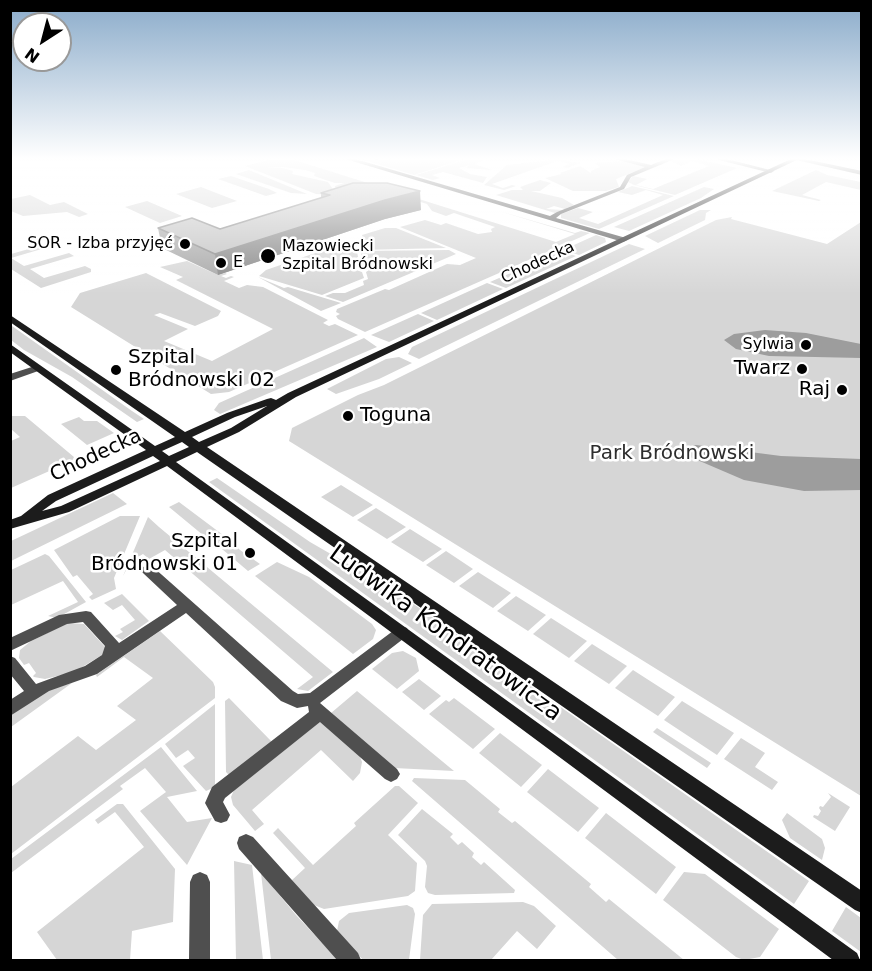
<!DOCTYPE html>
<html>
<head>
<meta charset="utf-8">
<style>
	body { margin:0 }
	#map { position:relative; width:872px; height:971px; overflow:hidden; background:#fff; font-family:"DejaVu Sans",sans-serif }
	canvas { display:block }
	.frame { position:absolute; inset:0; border:12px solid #000; pointer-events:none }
	.north { position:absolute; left:12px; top:12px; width:60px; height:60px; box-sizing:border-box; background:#fff; border:2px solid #999; border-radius:50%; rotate:216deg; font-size:16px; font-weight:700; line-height:24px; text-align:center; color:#000 }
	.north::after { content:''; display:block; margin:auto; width:21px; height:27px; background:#000; clip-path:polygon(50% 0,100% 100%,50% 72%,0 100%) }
</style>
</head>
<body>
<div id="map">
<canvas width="872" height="971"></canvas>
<div class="frame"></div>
<div class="north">N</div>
</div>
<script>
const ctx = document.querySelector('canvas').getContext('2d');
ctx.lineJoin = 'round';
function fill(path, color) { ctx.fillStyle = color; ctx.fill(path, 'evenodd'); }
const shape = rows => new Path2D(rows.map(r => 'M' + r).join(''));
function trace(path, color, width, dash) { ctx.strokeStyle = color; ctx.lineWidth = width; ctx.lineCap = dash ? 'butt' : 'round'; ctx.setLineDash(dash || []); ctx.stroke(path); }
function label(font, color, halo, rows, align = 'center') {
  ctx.font = font + ' "DejaVu Sans",sans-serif'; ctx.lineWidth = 5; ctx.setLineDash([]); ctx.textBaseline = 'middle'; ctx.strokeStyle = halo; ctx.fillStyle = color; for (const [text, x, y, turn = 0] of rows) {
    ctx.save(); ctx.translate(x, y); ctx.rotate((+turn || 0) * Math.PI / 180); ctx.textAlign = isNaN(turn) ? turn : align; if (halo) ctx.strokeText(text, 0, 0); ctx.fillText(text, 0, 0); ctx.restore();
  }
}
const green = shape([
	[275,158,288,158,556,242,575,234,499,211,575,233,581,231,590,233,365,332,338,319,336,316,340,314,336,312,337,309,385,289,389,290,447,264,460,265,476,258,400,227,425,220,441,225,446,223,478,234,492,232,491,229,495,227,454,213,446,216,432,211,427,204,414,200,337,193,335,186,344,183,335,183,314,176,315,173,305,170,284,167,268,168,283,168,293,171,292,174,328,182,337,195,316,194,245,166],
	[358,158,387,160,390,159,387,158,468,158,414,175],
	[471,158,492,158,474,164,492,170,466,168,470,165,459,168,470,174,487,177,483,183,443,172,432,175,440,178,433,180,416,175],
	[545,158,570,158,571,160,565,160,580,163,567,168,563,167,569,164,557,161,492,184,503,188,512,185,516,186,504,190,484,185,507,165,549,160],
	[678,158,693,158,737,168,675,195,634,185,628,182,633,176,647,179,636,185,653,189,709,166,692,161,681,166,671,161],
	[622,161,646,167,616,179,619,187,606,191,573,191,545,178,562,174,560,173,580,166,591,173,591,171,600,167,594,163],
	[249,170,307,194,291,193,236,174],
	[816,170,827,175,861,182,861,190,826,182,802,195,821,200,819,201,772,191],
	[231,176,269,189,277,193,266,196,218,179],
	[540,180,551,183,540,191,531,191,562,198,574,205,565,209,554,206,546,209,563,210,555,213,496,195,512,190,523,190,520,187],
	[632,186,674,196,599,229,561,218,561,214,578,208,593,212,579,218,598,224,663,195,646,190,632,195,618,192],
	[201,187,237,201,212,208,176,194],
	[704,187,714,189,701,198,629,231,614,227],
	[30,195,50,205,64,202,88,214,79,217,67,212,23,216,11,211,11,199],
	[147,201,182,216,160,223,125,207],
	[700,210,711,210,706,213,705,220,658,243,645,236],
	[732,217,731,219,827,244,861,222,861,796,289,441,292,428,358,395,384,385,716,220],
	[385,228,396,228,446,248,360,250,359,245,365,243,362,235],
	[596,235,605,238,606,242,579,255,563,250],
	[50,243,55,245,11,258,24,266,69,253,74,256,30,269,44,278,85,266,91,269,91,272,41,288,11,269,11,254],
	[629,244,645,249,419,359,408,354,412,347],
	[449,250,456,254,343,302,325,296,333,293,345,293,364,285,363,281,368,279,366,272,374,267,371,259,362,257,360,251],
	[321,251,357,251,358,257,351,261,353,269,362,272,364,278,322,295,259,276,266,270],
	[561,251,576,256,506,288,490,282],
	[187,261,218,275,225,273,227,274,221,276,226,278,231,276,234,277,224,281,239,288,247,285,263,287,328,320,323,323,329,326,335,324,358,335,229,392,211,394,71,307,80,293,146,273,221,311,218,316,195,326,160,313,154,315,188,329,164,341,212,361,273,329,176,280,183,277,160,267],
	[258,277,284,288,288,287,341,303,321,311],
	[487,283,503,289,437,320,421,313],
	[418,314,434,321,389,342,371,335],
	[12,326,132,411,144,419,137,422,72,377,24,350,11,340],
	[364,338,377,347,220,414,214,410,219,403],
	[399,357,412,363,379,379,336,394,327,389,386,359],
	[11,416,25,416,74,457,72,461,11,488,11,441,20,437,11,429],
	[79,417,84,421,97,421,114,433,87,445,61,424],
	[217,478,310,542,395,591,809,881,794,904,209,482],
	[341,485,373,505,353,517,321,497],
	[113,493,127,504,11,561,11,541],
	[179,502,227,538,215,545,169,507],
	[376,508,406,527,387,539,357,520],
	[120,516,140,516,114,578,116,589,92,600,89,597,93,594,77,575,73,577,54,550],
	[148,517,159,527,333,672,308,691,297,689,313,677,165,550,149,559,143,554,131,561,123,576],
	[410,529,442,549,423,562,391,542],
	[233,543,240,550,260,564,248,571,222,549],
	[446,551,473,569,454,583,426,565],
	[45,554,49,556,86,602,57,618,48,616,78,602,63,581,11,605,11,570],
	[277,562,309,577,372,624,376,630,373,639,353,654,255,576],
	[478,572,511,593,493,608,459,586],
	[122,594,149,621,122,640,115,636,123,632,120,629,135,620,122,605,113,610,104,603],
	[516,596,546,615,528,631,497,611],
	[551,618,587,641,569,658,533,634],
	[68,623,84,624,105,647,102,655,74,672,45,679,34,677,33,676,36,673,29,663,24,665,19,658,20,650,31,641],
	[160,631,213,682,215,687,215,698,11,854,11,787,78,736,96,750,136,720,117,706,153,678,124,657,97,677,96,675],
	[592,644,627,666,609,684,574,661],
	[403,651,416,658,419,671,397,689,372,669,392,653],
	[633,670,675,697,658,716,615,688],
	[419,679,441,696,424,710,402,692],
	[72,683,11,727,10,716,47,690],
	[357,691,454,771,394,768,331,713],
	[229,698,272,742,229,775,226,772,225,701],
	[454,698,495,729,473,749,429,714,446,700,449,702],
	[682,701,734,733,717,755,664,720],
	[215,704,215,787,206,791,183,766,195,758,188,750,176,758,165,744],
	[320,720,359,754,362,762,360,773,353,781,321,750,252,810,264,824,255,831,233,805,231,797,234,790],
	[657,728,711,763,707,768,653,732],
	[500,733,542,765,521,787,479,753],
	[741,738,765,753,755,767,778,782,772,790,724,759],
	[161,747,197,791,167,797,187,822,212,818,187,865,140,811,166,792,145,768,120,786,123,789,11,873,11,859],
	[548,769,599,808,578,832,527,792],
	[414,778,465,780,500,809,498,812,512,823,515,821,591,884,589,887,606,902,609,899,684,960,618,960,412,781],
	[395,786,399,786,418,803,388,835,417,863,415,891,408,896,324,909,314,905,291,881,305,868,273,833,278,828,313,865,356,826,354,823],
	[828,793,850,807,835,831,813,817,814,815,818,816,821,811,819,808,820,806,823,807,831,797],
	[117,804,123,804,175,869,173,922,132,931,130,960,57,960,37,932,144,847,115,812,98,824,95,820],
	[422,809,453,834,450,837,458,845,462,842,474,853,472,857,481,865,484,862,515,890,514,893,435,895,428,893,425,887,427,866,425,861,398,835],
	[606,813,676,867,656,894,585,838],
	[787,813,822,839,825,848,822,860,790,838,782,820],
	[234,861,252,865,263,960,236,960],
	[684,872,705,874,779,929,760,957,744,960,736,957,663,900],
	[261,873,296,915,338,960,271,960],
	[523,902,534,906,556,926,537,949,517,931,491,960,420,960,423,915,432,904],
	[407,905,413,908,415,914,409,960,363,960,337,931,339,921,349,913],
	[846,907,861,918,861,952,832,931]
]);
const water = shape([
	[765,330,806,333,861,344,861,358,769,356,736,349,724,340,734,334],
	[696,445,781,456,861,459,861,490,804,491,744,480,688,456,685,451,686,448]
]);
const street = shape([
	[342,158,352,158,550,216,557,212,620,187,627,175,645,167,610,158,621,158,651,165,668,158,677,158,631,177,624,189,561,214,556,218,626,238,627,240,623,242,342,158],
	[711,158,723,158,774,171,771,173,711,158],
	[800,158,862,171,862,175,792,159,800,158],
	[38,365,43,368,41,370,10,381,10,374,38,365],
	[148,565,153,567,293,691,298,694,310,693,397,628,402,626,407,628,409,632,407,636,320,703,397,769,400,774,397,779,391,782,385,779,320,722,225,798,223,802,230,815,227,821,221,823,215,821,205,803,212,787,309,712,308,706,297,708,281,701,186,613,97,674,49,691,10,716,10,700,24,691,10,674,10,656,15,658,36,684,85,666,102,655,105,646,83,622,67,624,10,651,10,638,59,615,86,611,91,612,119,643,177,605,143,573,141,570,143,567,148,565],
	[246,834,253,837,358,953,361,960,337,960,239,849,237,843,239,837,246,834],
	[200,872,207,875,210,882,210,960,189,960,190,882,193,875,200,872]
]);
const secondary = shape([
	[793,158,801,158,296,397,239,432,207,447,862,891,862,913,855,910,197,452,176,462,857,953,860,960,833,960,167,466,69,512,10,529,10,520,21,516,48,495,146,450,10,352,10,344,155,446,175,437,10,322,10,315,185,432,227,413,267,399,271,398,276,400,288,393,793,158],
	[267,406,231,428,199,442,192,437,235,417,267,406],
	[182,442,189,447,169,456,162,451,182,442],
	[153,456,160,461,61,506,42,511,56,501,153,456]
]);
const wall = shape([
	[321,193,421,210,385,219,218,275,162,248,158,228,220,229,321,198]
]);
const shadedWall = shape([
	[420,191,421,210,385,219,218,275,215,254,385,200]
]);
const building = shape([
	[353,183,387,183,420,191,385,200,215,254,158,228,192,218,220,229,330,195,321,193,353,183]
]);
const markers = [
	[185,244,6,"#000"],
	[268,256,8,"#000"],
	[221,263,6,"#000"],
	[806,345,6,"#000"],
	[802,369,6,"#000"],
	[116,370,6,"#000"],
	[842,390,6,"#000"],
	[348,416,6,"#000"],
	[250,553,6,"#000"]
];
const farPoinames = [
	["SOR - Izba przyjęć",173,244],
	["Mazowiecki",282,247,"left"],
	["Szpital Bródnowski",282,265,"left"],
	["E",233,263,"left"],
	["Sylwia",794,345]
];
const farStreetnames = [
	["Chodecka",538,263,-25]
];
const poiNames = [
	["Szpital",128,358,"left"],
	["Bródnowski 02",128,381,"left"],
	["Twarz",790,369],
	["Raj",830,390],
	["Toguna",360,416,"left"],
	["Szpital",238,542],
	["Bródnowski 01",238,565]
];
const parkNames = [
	["Park Bródnowski",672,454]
];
const streetNames = [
	["Chodecka",96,456,-25]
];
const nearStreetnames = [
	["Ludwika Kondratowicza",445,634,36]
];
fill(green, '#d6d6d6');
fill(water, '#9d9d9d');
fill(street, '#4f4f4f');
fill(secondary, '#1c1c1c');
fill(wall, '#a4a4a4');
fill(shadedWall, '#868686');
fill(building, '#bfbfbf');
trace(building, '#868686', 1.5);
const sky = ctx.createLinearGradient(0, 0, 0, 294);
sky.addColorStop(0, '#8aabca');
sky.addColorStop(0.54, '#fff');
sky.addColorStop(1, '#ffffff00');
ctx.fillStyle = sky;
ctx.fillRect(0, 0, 872, 294);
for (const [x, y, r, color] of markers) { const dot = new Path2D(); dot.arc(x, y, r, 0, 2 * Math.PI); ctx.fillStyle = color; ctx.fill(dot); trace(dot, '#fff', 2); }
label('16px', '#000', '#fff', farPoinames, 'right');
label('16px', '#000', '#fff', farStreetnames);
label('20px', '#000', '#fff', poiNames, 'right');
label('20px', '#2d2d2d', '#fff', parkNames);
label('20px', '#000', '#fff', streetNames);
label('24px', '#000', '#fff', nearStreetnames);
</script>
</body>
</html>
